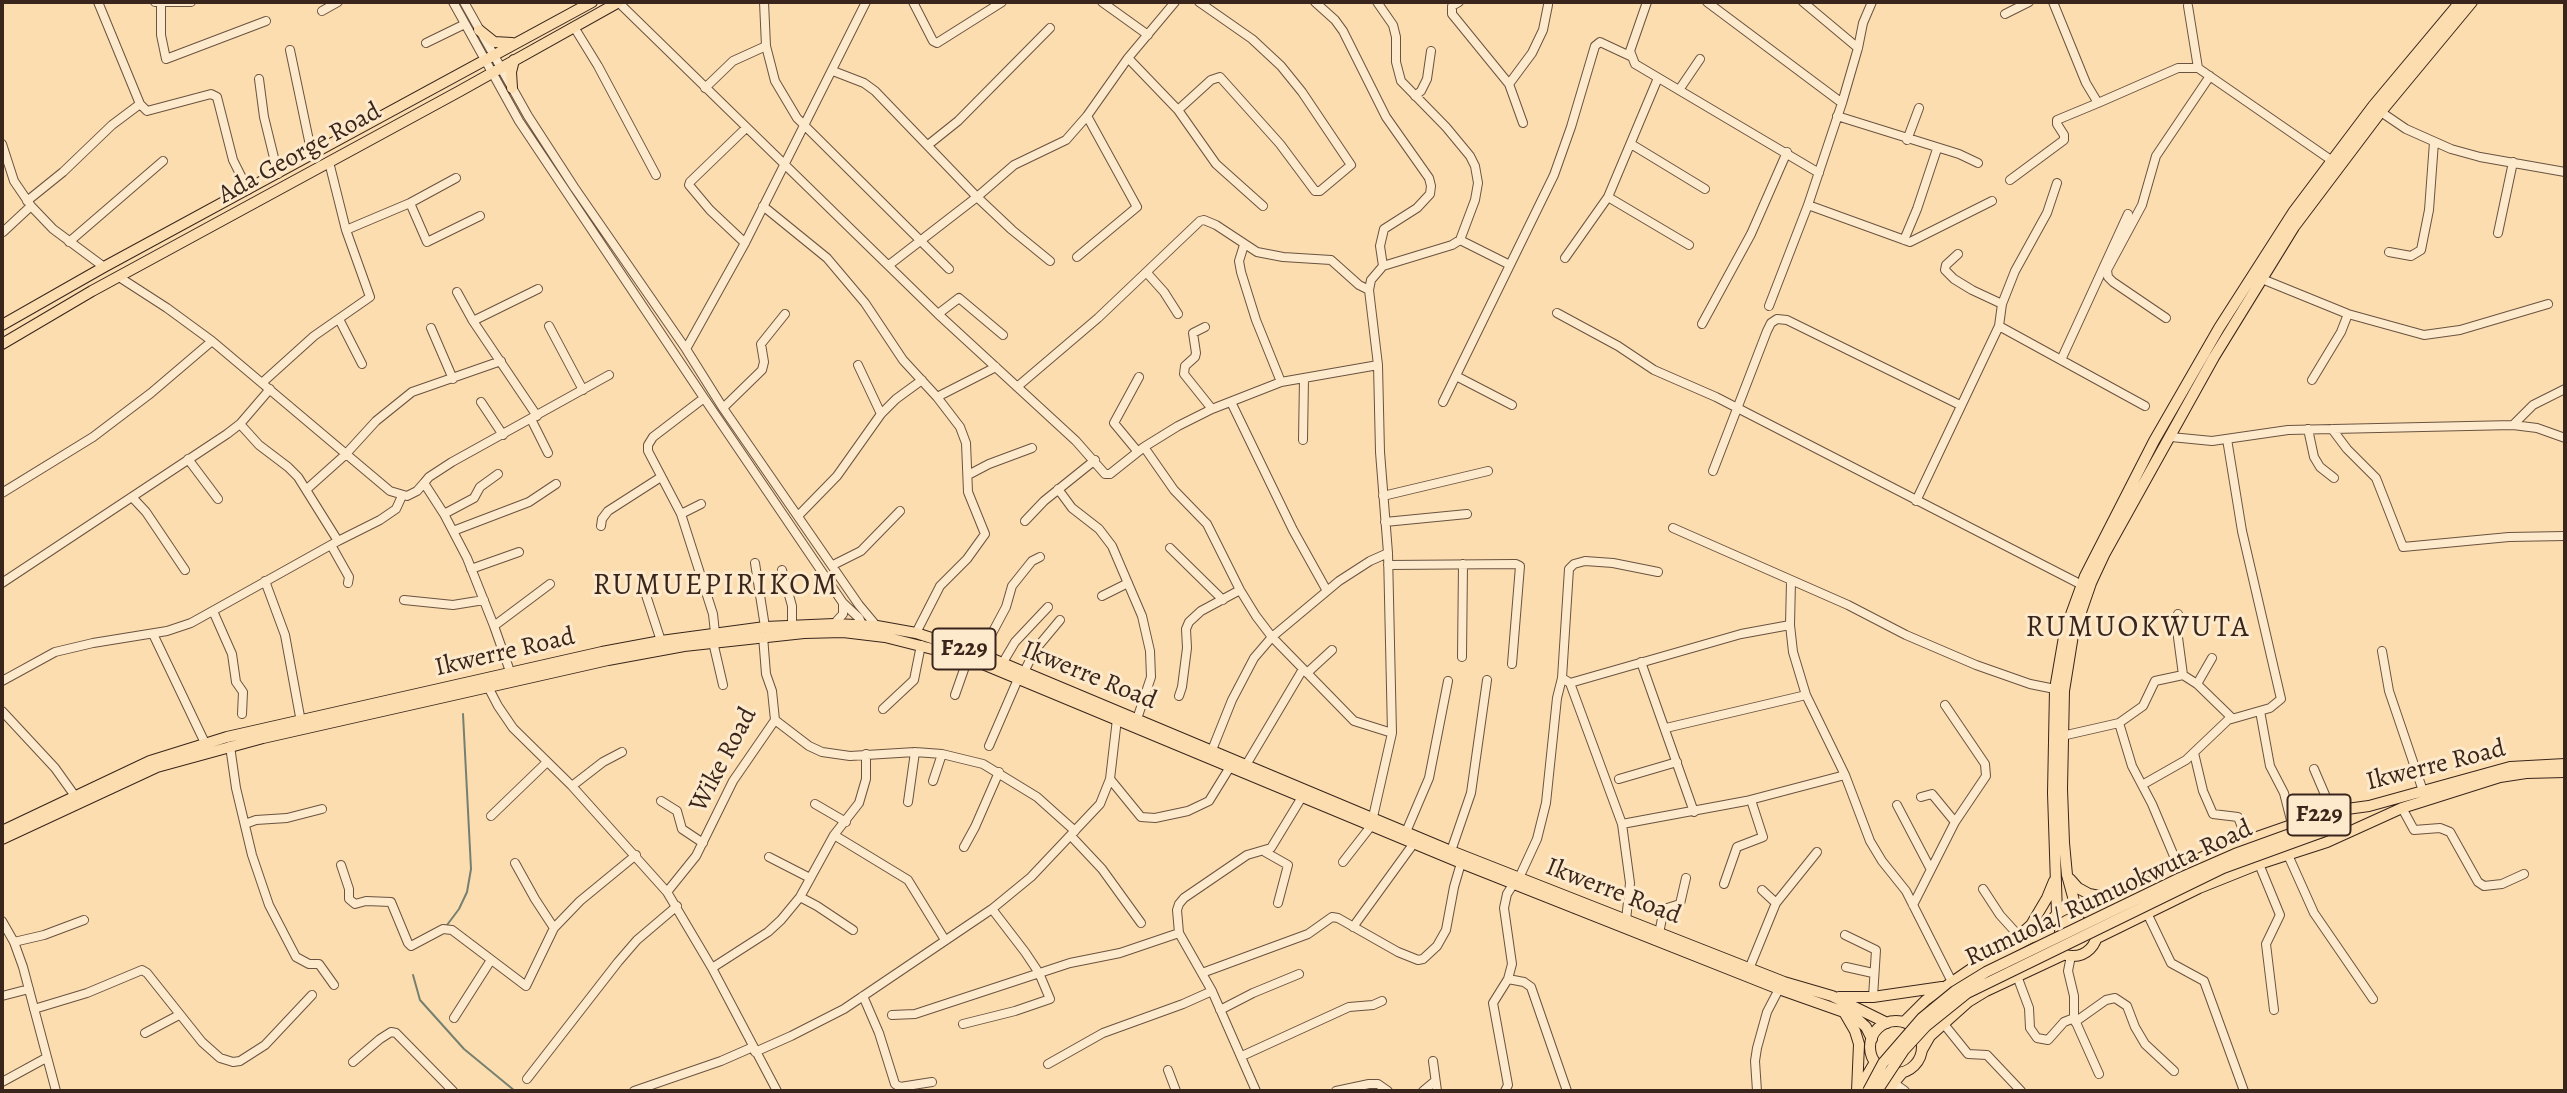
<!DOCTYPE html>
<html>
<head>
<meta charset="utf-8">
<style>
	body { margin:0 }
	#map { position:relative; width:2567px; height:1093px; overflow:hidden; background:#fcddaf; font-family:Alegreya,serif }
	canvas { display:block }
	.frame { position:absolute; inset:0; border:4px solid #39251b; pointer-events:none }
</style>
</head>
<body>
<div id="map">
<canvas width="2567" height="1093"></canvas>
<div class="frame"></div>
</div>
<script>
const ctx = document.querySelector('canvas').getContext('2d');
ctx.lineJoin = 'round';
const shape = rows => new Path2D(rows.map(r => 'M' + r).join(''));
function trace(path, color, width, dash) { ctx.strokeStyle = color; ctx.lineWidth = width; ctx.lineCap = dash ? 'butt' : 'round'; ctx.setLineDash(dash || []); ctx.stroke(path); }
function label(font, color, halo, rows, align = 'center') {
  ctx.font = font + ' Alegreya,serif'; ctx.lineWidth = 6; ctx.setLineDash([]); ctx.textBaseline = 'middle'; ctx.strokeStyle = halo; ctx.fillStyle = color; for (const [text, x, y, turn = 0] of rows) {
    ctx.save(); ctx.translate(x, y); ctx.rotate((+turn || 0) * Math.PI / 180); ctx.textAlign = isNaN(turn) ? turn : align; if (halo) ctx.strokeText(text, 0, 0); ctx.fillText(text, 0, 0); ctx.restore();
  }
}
const stream = shape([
	[447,925,459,909,467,892,471,869,463,714],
	[413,975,420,1000,464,1049,515,1091]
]);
const minor = shape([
	[98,2,140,104,147,111,211,94,217,97,233,160,248,190],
	[155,2,191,2],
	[453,2,519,121,704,398,843,603,859,618,864,629],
	[464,2,528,116,574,187,686,349,723,408,859,605,879,629],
	[618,2,938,314,1076,441,1105,474,1110,474,1144,447,1178,426,1212,409,1281,382,1378,365],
	[764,2,766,46,775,81,797,118,949,269],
	[913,2,933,41,937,43,1002,2],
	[1102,2,1148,35],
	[1315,2,1335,20,1343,31,1386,117,1429,178,1431,186,1430,194,1417,208,1384,229,1380,246,1383,266],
	[1459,2,1452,6,1452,14,1509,84,1523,123],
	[1647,2,1630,51,1635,64,1819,173],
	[1707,2,1842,103],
	[1803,2,1858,48],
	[2053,2,2086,83,2098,103,2178,68,2198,68,2331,160],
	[161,3,161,35,166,59,266,21],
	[2188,6,2198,68],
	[322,11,338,2],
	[2005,14,2029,2],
	[574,27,598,66,656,175],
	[426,43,465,24],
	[290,50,312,155],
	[1128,58,1178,110,1216,164,1263,206],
	[833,71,864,83,875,91,977,197,1012,230,1050,261],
	[259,79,264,117,278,174],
	[1509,84,1532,53,1543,30,1548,5],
	[705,88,733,61,766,46],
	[1679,90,1700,59],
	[1415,96,1421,91,1427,79,1431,51],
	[1178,110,1211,80,1220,77,1280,144,1315,191,1320,191,1351,165,1302,92,1281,66,1252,39,1199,2],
	[2378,110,2406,129,2451,149,2480,157,2565,172],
	[1837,116,1959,154,1978,163],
	[1907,140,1919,108],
	[2,144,14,181,31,206,53,229,104,267],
	[1631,144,1705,189],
	[928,145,958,121,1050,28],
	[2010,180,2064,140,2064,135,2057,124,2057,120,2098,103],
	[1608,197,1689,245],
	[27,201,63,172,112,125,140,104],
	[410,203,427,242,480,216],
	[1808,205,1910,242,1992,201],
	[763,206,827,258,865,303,903,360,937,397,960,427,966,443,968,492,985,534,967,559,940,586,916,633],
	[346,230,410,203,456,178],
	[3,232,31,206],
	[2498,233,2513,162],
	[1460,240,1510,265],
	[1904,240,1917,209,1937,149],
	[69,242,163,161],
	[745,243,710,210,689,185,690,182,746,128],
	[1244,245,1239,261,1241,272,1256,320,1281,382],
	[2389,252,2411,256,2421,250,2429,210,2434,142],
	[1958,254,1946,265,1945,270,1954,279,1972,290,2002,304],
	[1077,257,1137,207,1087,116],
	[1565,258,1608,197,1658,78],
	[889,265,977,197,1014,165,1066,140,1087,116,1128,58,1175,2],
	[1147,273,1164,292,1178,314],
	[119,277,167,308,212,341,390,491,407,496,417,491,424,483,444,514,467,558,494,626,512,677],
	[2262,279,2348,314,2424,335,2460,330,2548,304],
	[457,292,473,321,537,416],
	[1769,306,1808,205,1842,103,1858,48,1863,23,1872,2],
	[1557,313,1618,346,1654,370,1716,397,2082,585],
	[938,314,959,298,1003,335],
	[2166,318,2113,282,2108,277,2107,270,2142,205,2156,156,2210,76],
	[339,319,362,364],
	[473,321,538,289],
	[1702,324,1751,234,1787,152],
	[549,326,583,390],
	[1999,326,2145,406],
	[1205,327,1193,333,1196,353,1195,357,1185,366,1184,374,1212,409],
	[431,328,453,379],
	[686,349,745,243,866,2],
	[2061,360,2128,214],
	[858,365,881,414],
	[1456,376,1512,405],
	[2312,380,2341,332,2348,314],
	[263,382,314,336,370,297,346,230,329,162],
	[1017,387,1098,318,1200,221,1204,220,1216,225,1257,252,1283,257,1331,260,1359,285,1369,290],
	[937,397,996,367],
	[704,398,653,437,648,445,648,451,681,514,713,614,715,633],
	[481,402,503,435],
	[1231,402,1293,530,1327,591],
	[1443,402,1554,175,1571,127,1595,46,1600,42,1630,56],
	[723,408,762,370,764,362,761,344,785,314],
	[531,419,548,453],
	[240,424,259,445,288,467,298,477,338,541],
	[2513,425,2533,405,2565,389],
	[2308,429,2314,457,2320,467,2334,478],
	[2332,429,2347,449,2376,478,2403,547,2509,537,2565,536],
	[2171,437,2212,441,2288,430,2513,425,2537,428,2565,438],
	[1303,440,1304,378],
	[1144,447,1174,490,1207,524,1240,590,1256,616,1272,637,1354,721,1392,733],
	[1138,452,1114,423,1139,377],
	[188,459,218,499],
	[1713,471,1767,331,1771,323,1777,319,1787,320,1960,405],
	[968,475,989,464,1032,448],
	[424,483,429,477,452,462,609,375],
	[307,489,345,455,376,421,412,392,501,361],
	[1058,489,1072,508,1099,529,1112,546,1142,616,1150,651,1151,677,1137,719],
	[2,493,93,437,151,393,212,341],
	[1383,496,1488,471],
	[132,497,146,512,185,570],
	[1916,501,1999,326,2002,304,2015,271,2047,213,2057,183],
	[444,514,474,498,480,487,498,474],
	[681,514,701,504],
	[798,516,837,476,881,414,896,399,922,380],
	[1025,521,1044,501,1095,460],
	[1385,522,1467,514],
	[601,526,602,519,608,511,661,477],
	[1673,528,1848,605,1906,635,1976,665,2030,684,2060,690],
	[453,531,529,502,556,484],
	[331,545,349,577,348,583],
	[1170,548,1223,600],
	[755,563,765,627],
	[833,565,861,551,900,511],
	[1388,565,1516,564,1520,566,1512,664],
	[471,569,519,552],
	[782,570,792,606,792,625],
	[265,581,285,635,301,722],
	[1791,581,1790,625,1793,652,1806,695,1845,775,1870,841,1882,861,1906,891,1952,982],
	[2,583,227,434,240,424,270,389],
	[645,592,661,641],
	[1102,596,1128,583],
	[404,600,453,605,484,600],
	[213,611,232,654,236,682,243,692,242,714],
	[2178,614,2177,630,2183,675],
	[834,624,843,614,843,603],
	[494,626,550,584],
	[153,634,205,743],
	[713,642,723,685],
	[2382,651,2389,691,2423,791],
	[981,654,1006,607,1012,586,1032,561,1040,557],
	[1462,657,1463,564],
	[1641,662,1694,812],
	[1002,664,1015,642,1048,607],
	[1024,672,1035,650,1060,620],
	[1307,673,1332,650],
	[1562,678,1570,683,1622,824,1630,883,1626,920],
	[2,681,55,652,93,643,167,631,191,623,338,541,380,520,396,509,402,496],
	[486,683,498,706,513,728,572,786,667,892,712,968,777,1091],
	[1570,683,1741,634,1790,625],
	[2197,684,2212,658],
	[955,695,968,658],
	[1179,696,1182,687,1187,648,1186,629,1189,622,1201,611,1240,590],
	[883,709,914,680,921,645],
	[2,711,55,768,75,796],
	[2260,711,2270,766,2284,793,2292,824],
	[775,720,809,746,822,752,850,756,915,752,942,754,983,764,1037,797,1075,831],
	[2119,723,2132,766,2152,804,2179,868],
	[1666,728,1806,695],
	[2062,736,2119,723,2143,706,2155,681,2183,675,2197,684,2232,718],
	[230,746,236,788,252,855,269,905,296,957,309,964,319,964,334,985],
	[989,746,1018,679],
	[1212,750,1232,700,1254,658,1272,637,1339,581,1370,561,1388,553],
	[2194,753,2203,791,2213,814,2238,817,2247,840],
	[1246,765,1303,669],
	[2314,769,2332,811],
	[1110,779,1141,817,1155,818,1188,811,1209,801,1230,767],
	[1619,779,1677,762],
	[933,781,942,754],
	[2142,785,2186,760,2228,720,2270,708,2281,699,2242,531,2227,439],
	[572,786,603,762,622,752],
	[1921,797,1932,794,1955,822],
	[661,801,677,811,682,829,703,843],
	[908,802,915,752],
	[815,804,846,822],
	[1897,805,1930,868],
	[2402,808,2414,830,2440,828,2450,832,2478,882,2484,886,2502,884,2524,874],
	[491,816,547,762],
	[1373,817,1392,733,1388,553,1380,452,1378,365,1369,290,1371,280,1383,266,1452,245,1460,240,1475,200,1478,183,1475,166,1470,156,1446,127,1401,81,1396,62,1396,37,1393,25,1377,2],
	[245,824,256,820,287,818,322,809],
	[1622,824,1746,801,1845,775],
	[1406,832,1429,778,1448,681],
	[834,835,908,880,945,940],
	[1071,836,1102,869,1141,923],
	[964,847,975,827,999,772],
	[1451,851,1471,793,1487,680],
	[1265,852,1288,865,1278,903],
	[2288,855,2314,913,2373,999],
	[769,857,810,878],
	[1343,862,1371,826],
	[515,863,535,899,554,928],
	[2259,864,2280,915,2266,944,2274,1010],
	[341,865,349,889,349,899,355,904,366,901,391,902,408,943,411,946,443,929,452,930,526,986,554,928,580,901,636,855],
	[1519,878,1537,839,1546,803,1557,698,1562,678,1569,569,1574,564,1585,561,1613,563,1658,572],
	[1724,884,1737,847,1763,837,1751,800],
	[1983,889,2000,915,2019,936],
	[1762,890,1776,903],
	[667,892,696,856,733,781,775,720,772,691,766,674,763,636],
	[800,897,817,906,853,930],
	[1913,905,1955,822,1986,776,1985,764,1945,705],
	[2147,913,2171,963,2204,981,2244,1091],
	[2,921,14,942,23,967,56,1091],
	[1353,927,1414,843],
	[1659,933,1664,909,1680,904,1686,878],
	[1845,935,1876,950,1873,997],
	[14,942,44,935,84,920],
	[2071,956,2068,971,2074,996,2074,1018,2099,1074],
	[1846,967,1873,973],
	[712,968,768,932,781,920,800,897,834,835,859,803,866,779,866,754],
	[1749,969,1776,903,1817,852],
	[1202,973,1308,934,1332,917,1338,918,1398,952,1418,960,1423,959,1437,946,1446,930,1454,887,1461,863],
	[2017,976,2029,1008,2030,1028,2037,1038,2048,1040,2064,1022,2074,1018],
	[1508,979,1524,982,1531,987,1567,1091],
	[2,996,29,989],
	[863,996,879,1033,895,1084,900,1087,932,1082],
	[34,1009,87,993,142,970,147,973,202,1042,220,1058,233,1062,240,1061,265,1045,312,995],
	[1220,1010,1253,993,1299,974],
	[892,1015,915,1014,1070,963,1120,953,1179,933],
	[454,1018,491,960],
	[2075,1022,2106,1000,2115,998,2127,1006,2135,1027,2145,1044,2174,1071],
	[1943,1023,1968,1054,1987,1055,2021,1091],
	[963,1024,1015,1011,1050,999,1039,973,1025,952,992,909],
	[145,1033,179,1015],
	[755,1052,791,1036,844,1009,992,909,1031,877,1100,804,1110,779,1117,719],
	[1242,1056,1349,1007,1373,1005,1382,1001],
	[1433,1061,1437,1091],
	[353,1062,380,1039,391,1032,396,1033,453,1091],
	[1048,1064,1103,1033,1183,1004,1212,991],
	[1168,1070,1176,1091],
	[527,1079,618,962,637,940,677,906],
	[2,1082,46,1058],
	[1894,1083,1905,1091],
	[634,1091,721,1061,753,1047],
	[1256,1091,1212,991,1179,933,1177,910,1179,904,1184,898,1247,855,1271,848,1302,797],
	[1336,1091,1369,1084,1378,1084,1388,1091],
	[1423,1091,1435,1081],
	[1505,1091,1508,1085,1493,1003,1508,979,1512,964,1504,908,1507,894,1514,883],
	[1757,1091,1755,1061,1757,1048,1767,1012,1779,989]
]);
const major = shape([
	[479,30,494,42,512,43],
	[512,88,511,72,514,60],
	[2,325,104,267,592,2],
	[2,344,92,291,458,92,619,2],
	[2,831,150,761,227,737,602,652,661,641,765,627,834,624,877,626,916,633,981,654,1451,851,1784,982,1832,996,1887,1023],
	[2,839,157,767,263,738,608,660,684,646,804,633,843,632,885,637,968,658,1461,863,1779,989,1844,1012,1855,1017,1866,1027,1872,1039],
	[2070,879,2078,888,2089,894,2104,897,2115,897],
	'2049 932a24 24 0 1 1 48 0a24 24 0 1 1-48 0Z',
	[2076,908,2067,875,2064,843,2062,789,2064,691,2073,635,2091,583,2105,553,2214,357,2294,227,2380,113,2472,2],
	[2087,913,2211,853,2332,811,2369,806,2510,767,2565,764],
	[2057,914,2053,793,2055,689,2065,631,2085,576,2154,441,2219,328,2294,211,2373,106,2460,2],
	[2097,938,2199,888,2259,864,2327,842,2402,808,2500,777,2526,773,2565,772],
	[2009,945,2031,925,2047,898,2054,881],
	[1839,997,1873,997,1942,987],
	[1844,1012,1855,1031,1859,1044,1857,1091],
	'1870 1047a26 26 0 1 1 52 0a26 26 0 1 1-52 0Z',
	[1904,1022,1926,1000,1971,969,2030,938,2049,932],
	[1922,1050,1930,1036,1968,1002,1986,991,2063,955],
	[1859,1089,1875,1062],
	[1887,1091,1903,1072]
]);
const majorBridge = shape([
	[1868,1091,1883,1063,1922,1018,1955,991,1986,972,2180,878,2235,854,2329,820],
	[1877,1091,1904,1050,1926,1026,1967,993,2223,868,2333,828]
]);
const shields = [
	[964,649,63],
	[2319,815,63]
];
const shieldNames = [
	["F229",964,649],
	["F229",2319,815]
];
const streetNames = [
	["Ada George Road",300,154,-29],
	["Ikwerre Road",505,653,-13],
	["Ikwerre Road",1089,676,22],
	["Wike Road",724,760,-62],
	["Ikwerre Road",2436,766,-14],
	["Ikwerre Road",1613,892,21],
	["Rumuola/ Rumuokwuta Road",2109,894,-25]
];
const quarterNames = [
	["RUMUEPIRIKOM",716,587],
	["RUMUOKWUTA",2138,629]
];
trace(stream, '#768071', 2);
trace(minor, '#6a5340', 10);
trace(major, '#39251b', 12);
trace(minor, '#fde9cb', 8);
trace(major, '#fcddaf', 10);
trace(majorBridge, '#39251b', 12, []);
trace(majorBridge, '#fcddaf', 10);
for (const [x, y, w] of shields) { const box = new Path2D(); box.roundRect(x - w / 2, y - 20.5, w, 41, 5); ctx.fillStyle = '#fde9cb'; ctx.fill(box); trace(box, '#39251b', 2); }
label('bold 24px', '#39251b', null, shieldNames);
label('26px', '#39251b', '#fde9cb', streetNames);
ctx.letterSpacing = '2px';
label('30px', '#39251b', '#fde9cb', quarterNames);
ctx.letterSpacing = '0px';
</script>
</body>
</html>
